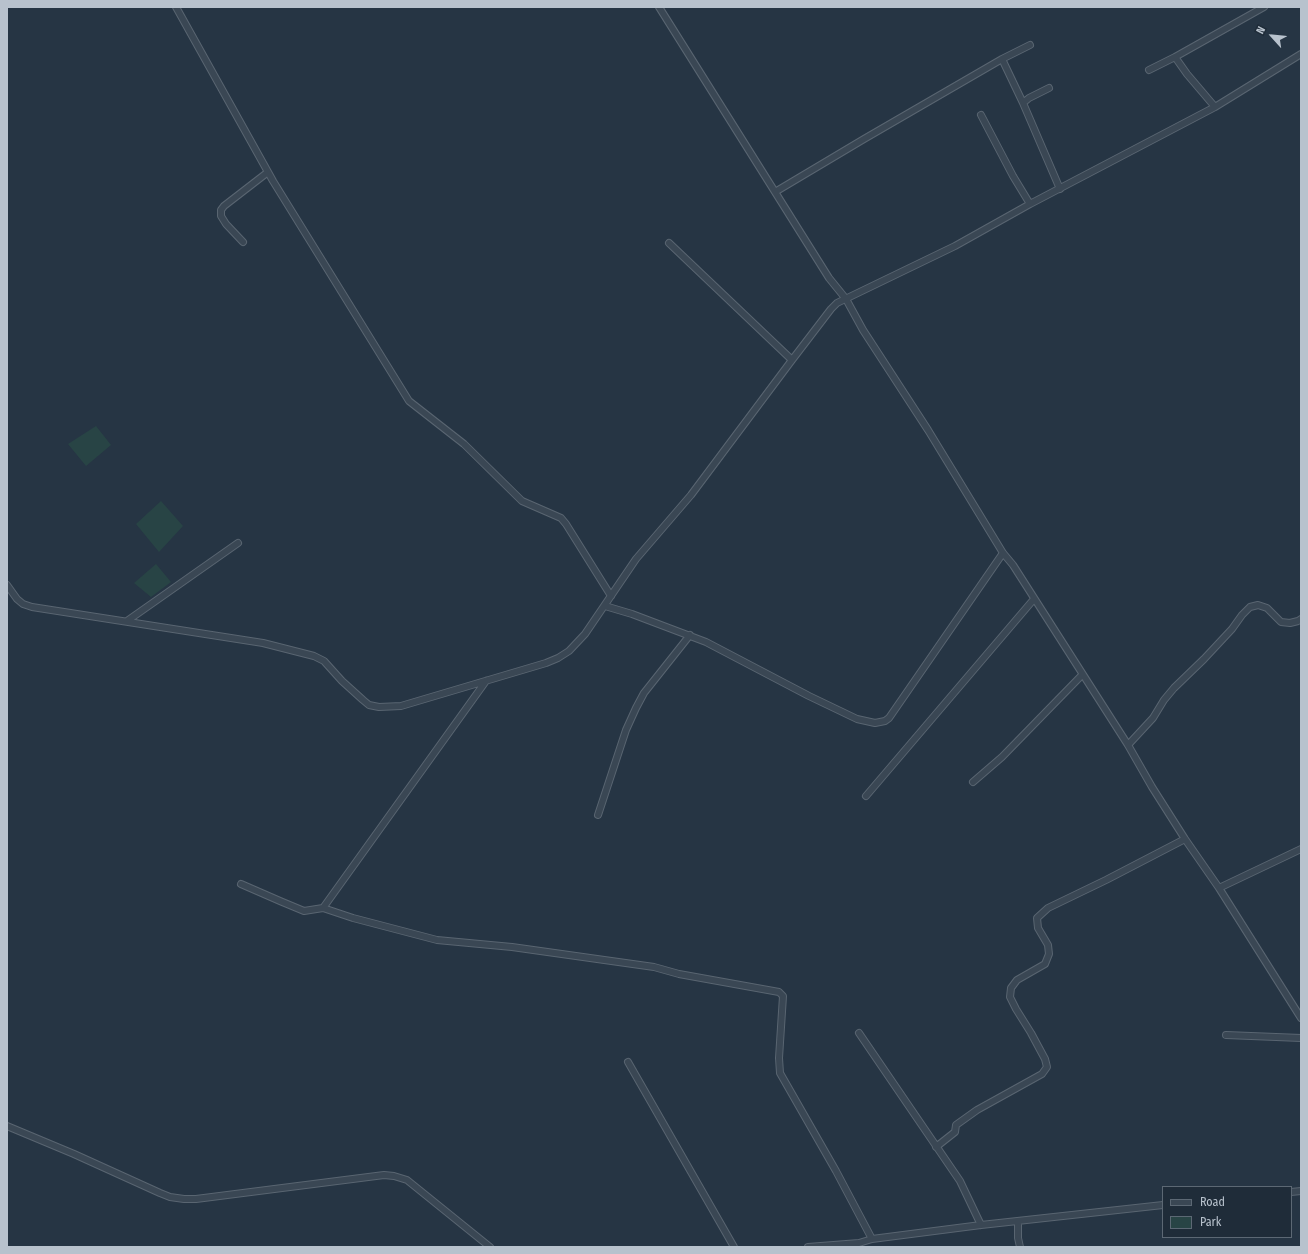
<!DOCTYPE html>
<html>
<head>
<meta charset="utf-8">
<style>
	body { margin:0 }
	#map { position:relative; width:1308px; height:1254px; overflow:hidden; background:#263544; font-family:"Fira Sans Condensed",sans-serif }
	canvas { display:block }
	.frame { position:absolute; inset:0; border:8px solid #b8c2cd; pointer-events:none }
	.legend { position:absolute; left:1162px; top:1186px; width:130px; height:52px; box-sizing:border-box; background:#1f2c39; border:1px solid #5c6874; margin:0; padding:5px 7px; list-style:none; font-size:12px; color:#b8c2cd }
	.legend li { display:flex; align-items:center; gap:8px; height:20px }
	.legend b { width:20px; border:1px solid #5c6874 }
	.north { position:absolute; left:1252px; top:16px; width:40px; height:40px; -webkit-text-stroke:3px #1f2c39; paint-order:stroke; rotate:297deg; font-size:11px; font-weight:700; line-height:16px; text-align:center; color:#b8c2cd }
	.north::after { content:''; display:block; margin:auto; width:14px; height:18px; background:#b8c2cd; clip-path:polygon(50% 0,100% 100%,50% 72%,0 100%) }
</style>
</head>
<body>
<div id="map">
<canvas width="1308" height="1254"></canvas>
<div class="frame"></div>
<ul class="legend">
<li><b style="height:5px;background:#3a4754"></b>Road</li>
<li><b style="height:11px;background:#284445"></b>Park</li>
</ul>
<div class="north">N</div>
</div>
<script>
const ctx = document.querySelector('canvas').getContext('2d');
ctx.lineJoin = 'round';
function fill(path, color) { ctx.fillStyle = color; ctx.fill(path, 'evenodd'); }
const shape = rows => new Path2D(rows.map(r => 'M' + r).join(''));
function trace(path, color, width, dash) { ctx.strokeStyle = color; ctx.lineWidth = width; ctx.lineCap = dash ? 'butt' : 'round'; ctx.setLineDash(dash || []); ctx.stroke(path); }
const green = shape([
	[96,426,111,445,86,466,68,444],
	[161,501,183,526,159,552,136,524],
	[156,564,171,582,151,597,134,583]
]);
const minor = shape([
	[176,7,273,181,409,401,464,444,522,501,561,518,566,524,611,596],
	[659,7,829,278,846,299,863,330,928,430,1003,553,1013,565,1128,745,1152,787,1185,839,1219,888,1301,1018],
	[1002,59,1023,103],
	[1149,70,1175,57],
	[1049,88,1029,98,1023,103,1060,189],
	[1215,107,1187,74,1175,57,1264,7],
	[981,115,1013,176,1030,204],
	[775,192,864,139,1002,59,1030,45],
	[243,242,226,224,221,216,221,210,224,206,268,172],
	[669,243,792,360],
	[7,585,17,599,23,604,32,607,263,643,314,656,324,661,342,681,363,700,369,705,379,707,401,706,546,663,558,658,569,651,585,634,636,559,691,495,792,360,831,309,837,303,955,246,1030,204,1215,107,1301,54],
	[605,606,632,614,706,642,809,696,857,719,875,723,885,721,889,718,1003,553],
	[127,621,238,543],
	[1128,745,1153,718,1164,700,1174,688,1204,659,1232,629,1242,615,1250,607,1258,605,1267,608,1281,622,1290,623,1298,621,1301,619],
	[973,782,1002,757,1082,675],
	[866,796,1034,599],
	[598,815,626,730,636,708,644,693,690,635],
	[241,884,280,901,304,911,323,908,353,918,437,940,512,947,654,967,679,974,779,992,783,996,779,1058,780,1073,836,1171,872,1239],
	[1219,888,1301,849],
	[323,908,486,681],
	[859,1033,960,1181,981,1225],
	[1226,1035,1301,1038],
	[628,1062,734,1247],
	[7,1126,74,1154,160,1193,170,1197,184,1199,196,1199,384,1175,394,1176,407,1180,490,1247],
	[936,1147,955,1132,956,1125,977,1110,1042,1074,1047,1067,1045,1059,1031,1033,1016,1009,1010,997,1011,988,1017,980,1045,964,1049,954,1048,945,1038,928,1037,918,1048,908,1106,880,1185,839],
	[1291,1192,1301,1191],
	[1018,1221,1018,1238,1020,1247],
	[808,1247,859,1243,872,1239,981,1225,1163,1205]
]);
fill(green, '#284445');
trace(minor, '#596571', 8);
trace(minor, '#3a4754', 6);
</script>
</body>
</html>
